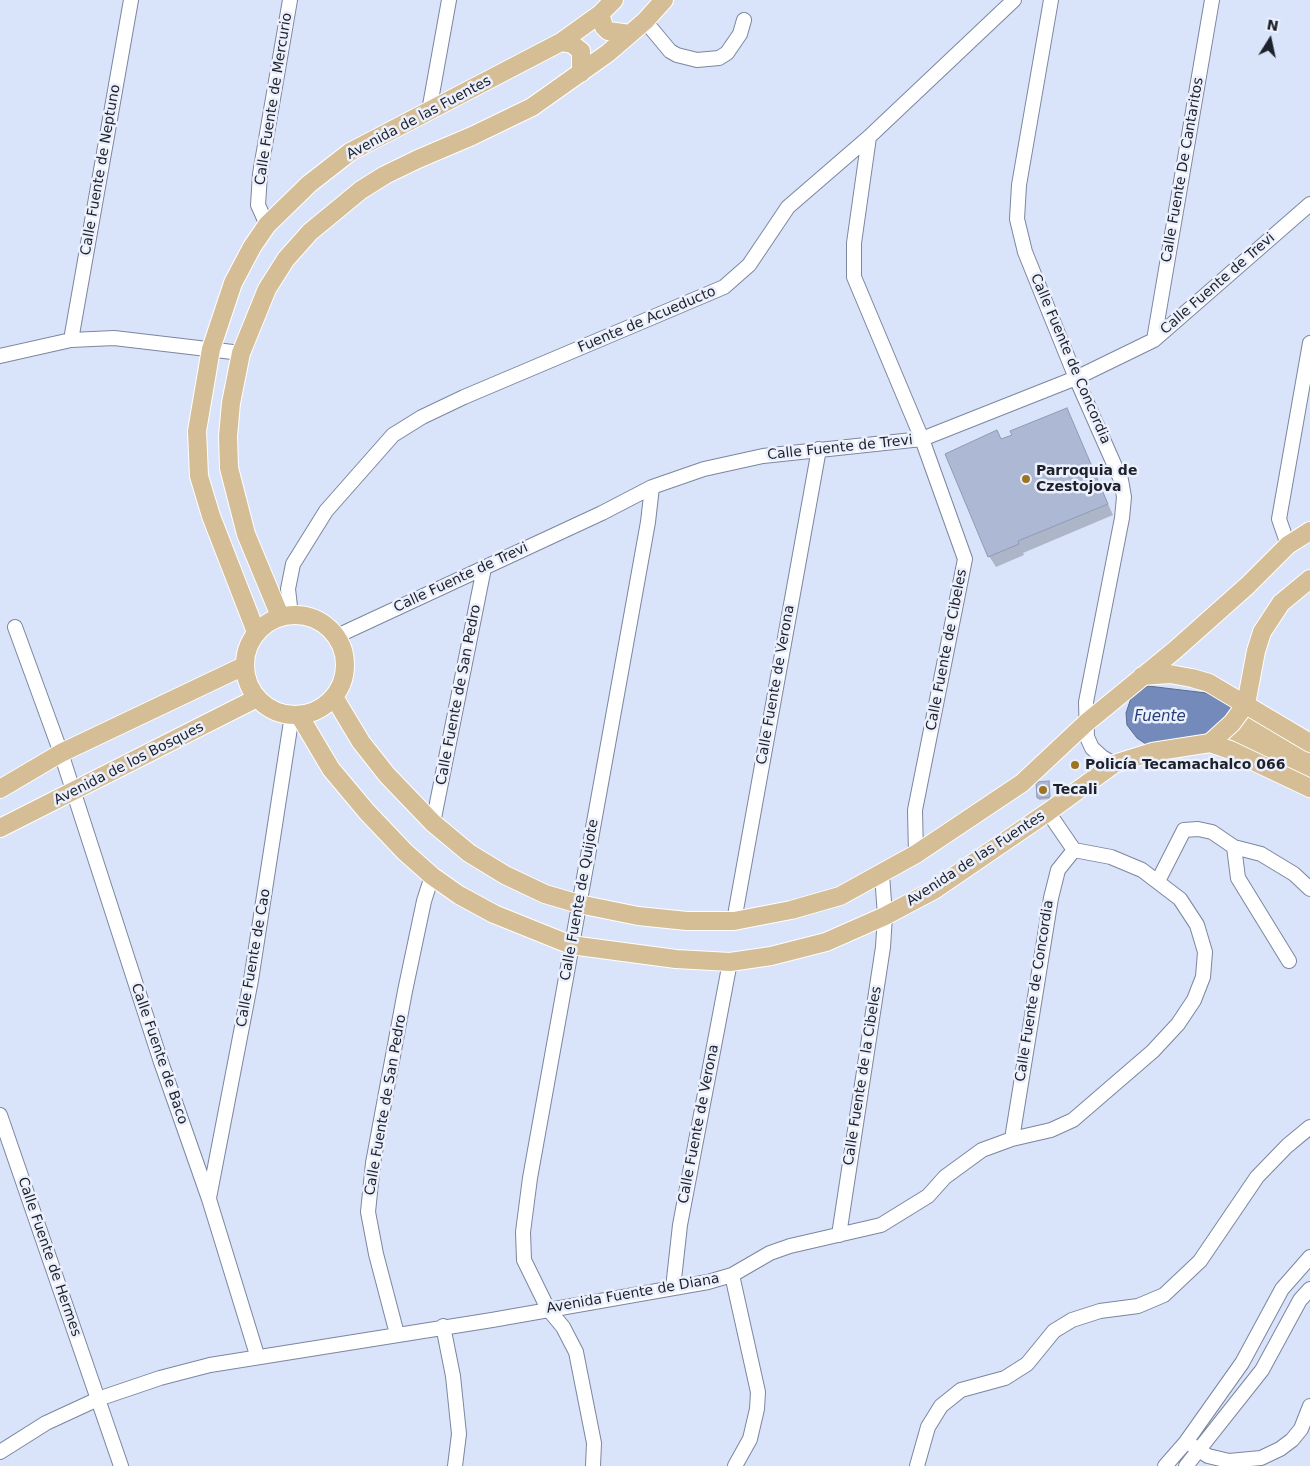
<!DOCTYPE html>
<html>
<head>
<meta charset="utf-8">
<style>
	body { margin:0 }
	#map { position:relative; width:1310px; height:1466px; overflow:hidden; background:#d9e3fa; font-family:"DejaVu Sans",sans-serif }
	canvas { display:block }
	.north { position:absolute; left:1245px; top:15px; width:50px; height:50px; -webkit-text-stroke:4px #ebf0fc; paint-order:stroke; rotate:10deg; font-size:14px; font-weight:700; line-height:20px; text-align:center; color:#1c212b }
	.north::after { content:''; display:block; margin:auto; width:18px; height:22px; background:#1c212b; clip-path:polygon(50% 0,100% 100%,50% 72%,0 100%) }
</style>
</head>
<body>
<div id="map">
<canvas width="1310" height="1466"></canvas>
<div class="north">N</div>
</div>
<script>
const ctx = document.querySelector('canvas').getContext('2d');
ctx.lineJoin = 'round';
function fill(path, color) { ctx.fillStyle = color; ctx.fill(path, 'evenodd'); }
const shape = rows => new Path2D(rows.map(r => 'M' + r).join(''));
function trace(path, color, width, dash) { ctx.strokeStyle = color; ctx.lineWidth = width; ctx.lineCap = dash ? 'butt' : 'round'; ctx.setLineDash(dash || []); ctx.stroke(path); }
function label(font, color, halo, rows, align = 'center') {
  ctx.font = font + ' "DejaVu Sans",sans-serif'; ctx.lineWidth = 5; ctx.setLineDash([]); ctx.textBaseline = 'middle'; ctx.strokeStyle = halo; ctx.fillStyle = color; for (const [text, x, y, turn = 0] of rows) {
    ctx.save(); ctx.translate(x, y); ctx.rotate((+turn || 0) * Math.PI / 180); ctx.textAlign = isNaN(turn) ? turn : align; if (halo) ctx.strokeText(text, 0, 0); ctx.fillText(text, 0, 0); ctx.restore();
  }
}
const green = shape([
	[1246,712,1310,747,1310,783,1213,745]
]);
const water = shape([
	[1148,686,1206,693,1241,710,1207,744,1149,746,1137,738,1127,725,1126,713,1132,695,1148,686]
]);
const shadow = shape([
	[1066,410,1113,515,1023,553,1024,555,996,567,989,556,1002,440],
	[1048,783,1050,799,1039,800,1038,798]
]);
const building = shape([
	[1067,408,1108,504,1018,541,1019,544,988,557,945,454,997,430,1001,439,1012,435,1010,431,1067,408],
	[1049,781,1050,797,1037,798,1036,782,1049,781]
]);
const minor = shape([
	[1051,0,1019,185,1017,219,1025,252,1076,378,1121,480,1124,497,1122,518,1086,702,1087,737,1092,748,1102,757,1114,764],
	[645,21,670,51,677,55,697,60,719,58,727,53,740,34,744,20],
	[429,111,449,0],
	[869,137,854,243,854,277,922,439,965,559,915,810,916,854],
	[267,225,258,205,260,174,290,0],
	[71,340,131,0],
	[1154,340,1212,0],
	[0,356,71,340,114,338,241,353],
	[1288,545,1279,519,1310,343],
	[291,615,288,589,293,564,326,511,393,435,422,417,464,397,724,287,749,265,788,207,869,137,1014,0],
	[15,627,61,753,161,1062,209,1199,257,1355],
	[337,636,602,513,652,487,704,469,763,456,922,439,1076,378,1154,340,1310,204],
	[433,823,484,568],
	[1234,847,1238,878,1289,961],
	[1158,881,1184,830,1198,829,1212,832,1234,847,1261,854,1294,874,1310,889],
	[734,921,819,449],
	[0,1115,121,1466],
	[1012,1139,1051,898,1058,870,1074,850],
	[209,1198,251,980,292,715],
	[839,1235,883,947,885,916,882,874],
	[732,1275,758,1392,757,1409,750,1439,735,1466],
	[673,1288,680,1225,730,962],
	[443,1326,453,1376,459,1434,455,1466],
	[397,1334,376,1254,368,1212,373,1163,405,991,424,901,432,876],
	[1193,1446,1208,1456,1229,1461,1261,1458,1280,1449,1292,1440,1301,1429,1310,1406],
	[0,1452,46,1423,98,1399,160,1378,210,1365,492,1320,708,1282,732,1275,770,1253,790,1246,881,1225,928,1196,945,1177,982,1150,1012,1139,1051,1130,1073,1120,1153,1051,1178,1024,1194,1000,1203,977,1205,952,1197,925,1180,899,1142,870,1111,857,1074,850,1048,812],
	[593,1466,594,1443,576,1352,563,1327,548,1309,524,1260,523,1232,530,1178,648,522,652,487],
	[917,1466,928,1427,941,1406,961,1390,1005,1378,1027,1364,1054,1331,1072,1320,1100,1311,1138,1306,1164,1295,1200,1261,1257,1177,1287,1146,1310,1127],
	[1165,1466,1186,1442,1242,1363,1282,1289,1310,1257],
	[1186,1466,1262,1370,1300,1300,1310,1289]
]);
const major = shape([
	[600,14,604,27,608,31,630,34],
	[561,42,572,44,581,51,581,73],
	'245 665a50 50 0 1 1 100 0a50 50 0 1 1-100 0Z',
	[280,616,246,534,229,468,228,436,231,403,241,353,267,289,286,259,310,232,361,190,385,175,418,159,472,136,532,107,608,53,645,21,664,0],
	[256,632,211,516,199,476,197,431,211,349,233,283,252,247,267,225,309,184,350,152,561,42,600,14,614,0],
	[1142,676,1170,674,1192,678,1209,683,1310,743],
	[334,697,361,742,387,775,433,823,469,853,505,875,545,894,579,904,638,916,687,921,734,921,791,910,840,896,916,854,1022,783,1086,723,1175,650,1248,585,1288,545,1310,531],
	[299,715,331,769,367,812,405,852,432,876,459,895,494,914,571,945,676,959,730,962,771,956,826,942,885,916,934,890,1048,812,1114,764,1152,752,1210,743,1232,723,1246,704,1256,651,1262,632,1281,603,1310,579],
	[1210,743,1230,750,1310,788],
	[0,789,61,753,244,666],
	[0,828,257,698]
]);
const markers = [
	[1026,479,5,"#9d7422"],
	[1075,765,5,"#9d7422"],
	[1043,790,5,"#9d7422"]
];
const streetNames = [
	["Calle Fuente de Mercurio",274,99,-81],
	["Avenida de las Fuentes",419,118,-28],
	["Calle Fuente de Neptuno",101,170,-80],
	["Calle Fuente De Cantaritos",1183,170,-80],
	["Calle Fuente de Trevi",1218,284,-41],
	["Fuente de Acueducto",647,320,-23],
	["Calle Fuente de Concordia",1070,359,67],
	["Calle Fuente de Trevi",840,448,-6],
	["Calle Fuente de Trevi",461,578,-25],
	["Calle Fuente de Cibeles",947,650,-79],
	["Calle Fuente de Verona",776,685,-80],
	["Calle Fuente de San Pedro",459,695,-79],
	["Avenida de los Bosques",129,764,-27],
	["Avenida de las Fuentes",976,859,-33],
	["Calle Fuente de Quijote",580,900,-80],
	["Calle Fuente de Cao",254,958,-80],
	["Calle Fuente de Concordia",1035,991,-81],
	["Calle Fuente de Baco",159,1054,71],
	["Calle Fuente de la Cibeles",863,1076,-81],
	["Calle Fuente de San Pedro",386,1105,-80],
	["Calle Fuente de Verona",699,1124,-79],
	["Calle Fuente de Hermes",49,1257,71],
	["Avenida Fuente de Diana",633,1294,-10]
];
const poiNames = [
	["Parroquia de",1036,471],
	["Czestojova",1036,487],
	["Policía Tecamachalco 066",1085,765],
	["Tecali",1053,790]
];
const waterNames = [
	["Fuente",1160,717]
];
fill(green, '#d6be96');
fill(water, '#738aba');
trace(water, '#596a8f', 1);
fill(shadow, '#0003');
fill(building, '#adb9d4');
trace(building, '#8e9ab4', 1);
trace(minor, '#7b87a0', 16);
trace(major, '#fff', 20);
trace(minor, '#fff', 14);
trace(major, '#d5be96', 18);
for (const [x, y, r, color] of markers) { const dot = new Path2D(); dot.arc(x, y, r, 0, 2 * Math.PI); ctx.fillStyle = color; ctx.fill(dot); trace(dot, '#ebf0fc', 2); }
label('14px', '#1c212b', '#ebf0fc', streetNames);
label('bold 14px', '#1c212b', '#ebf0fc', poiNames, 'left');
label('italic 15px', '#243c78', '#ebf0fc', waterNames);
</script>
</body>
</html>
